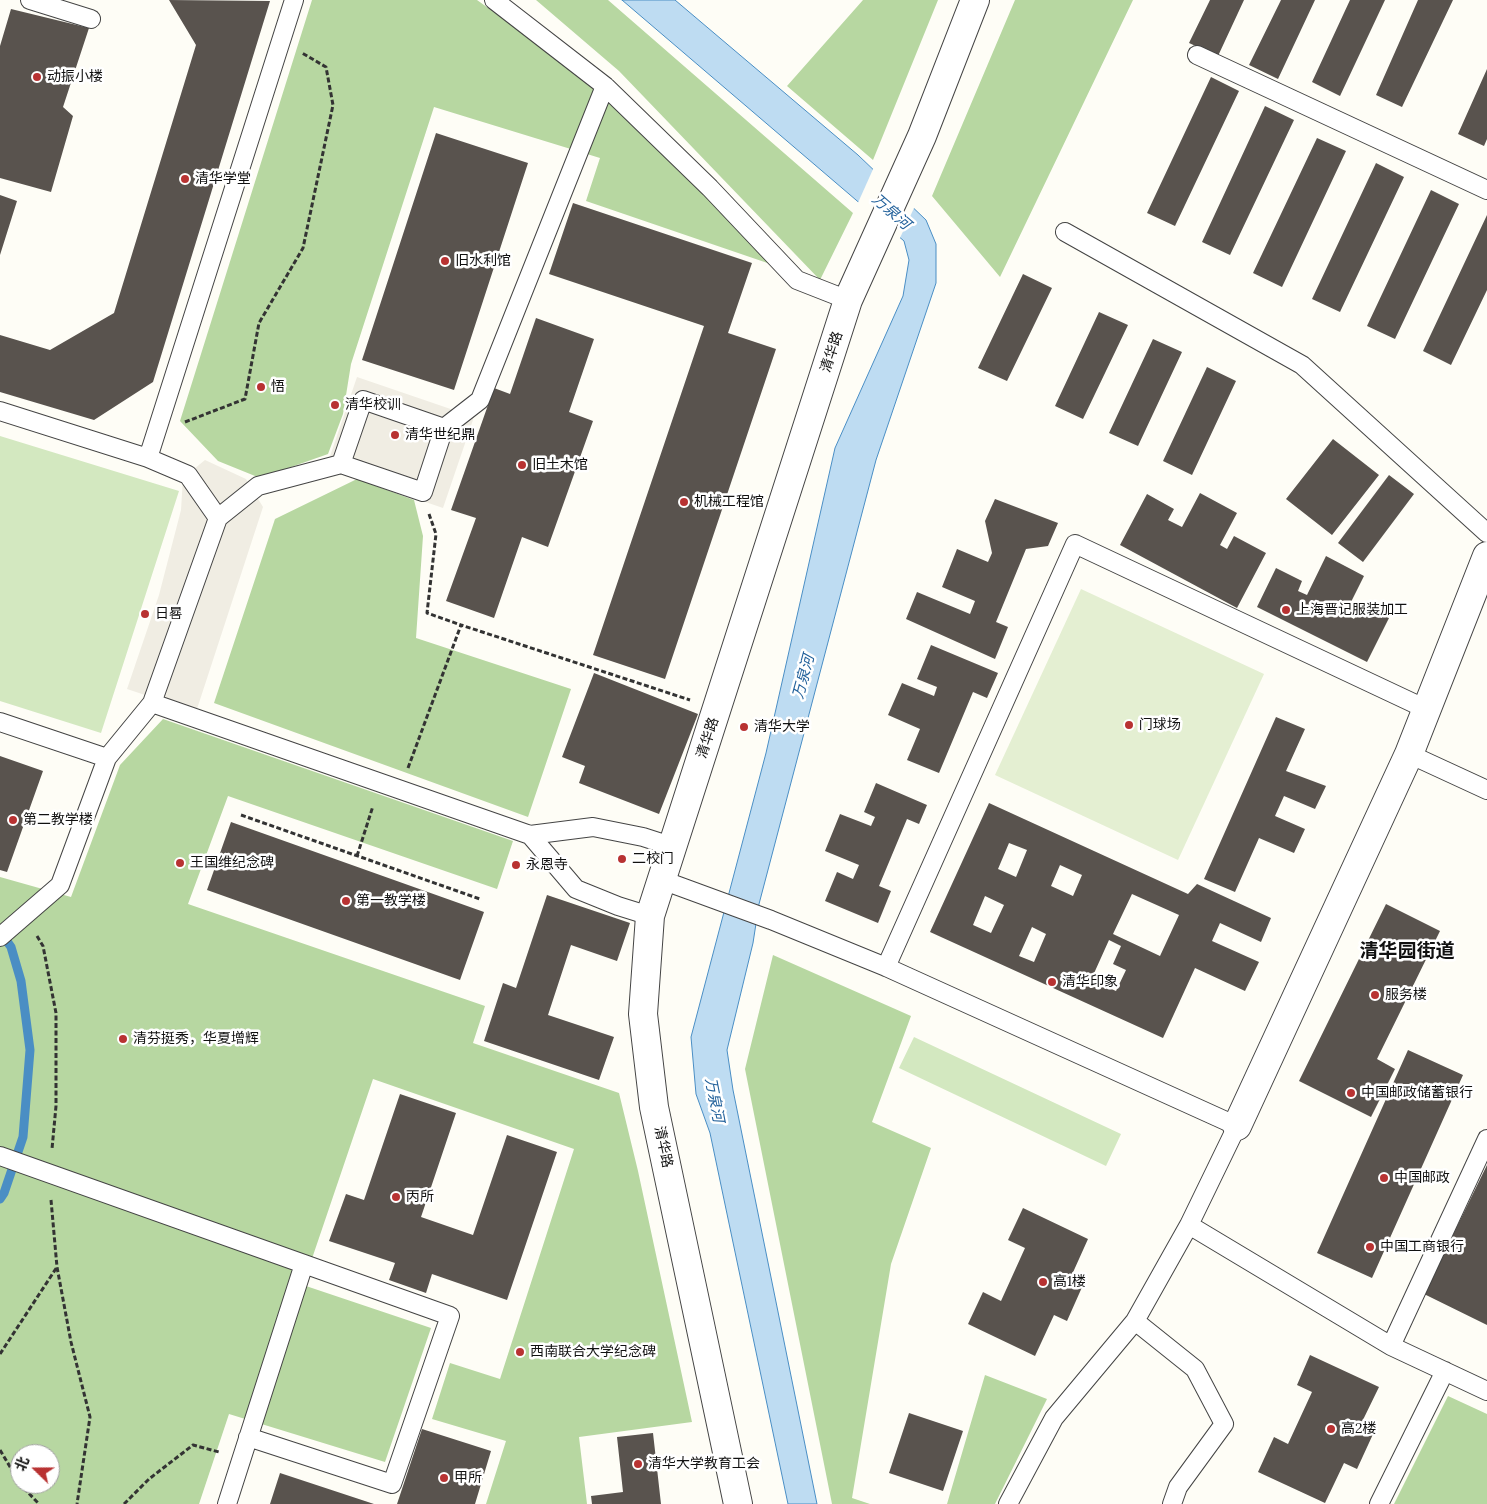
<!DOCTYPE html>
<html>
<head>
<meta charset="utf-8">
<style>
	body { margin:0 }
	#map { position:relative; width:1487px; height:1504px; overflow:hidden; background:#fefdf6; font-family:Lora,"Noto Sans SC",serif }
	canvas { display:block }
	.north { position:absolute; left:10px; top:1444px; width:50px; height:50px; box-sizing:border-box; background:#fff; border:1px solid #a0a0a0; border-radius:50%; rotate:292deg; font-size:14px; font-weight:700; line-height:20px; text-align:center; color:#111 }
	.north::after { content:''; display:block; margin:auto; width:18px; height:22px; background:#b83232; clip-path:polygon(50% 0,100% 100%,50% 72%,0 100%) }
</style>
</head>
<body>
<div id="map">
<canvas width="1487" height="1504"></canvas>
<div class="north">北</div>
</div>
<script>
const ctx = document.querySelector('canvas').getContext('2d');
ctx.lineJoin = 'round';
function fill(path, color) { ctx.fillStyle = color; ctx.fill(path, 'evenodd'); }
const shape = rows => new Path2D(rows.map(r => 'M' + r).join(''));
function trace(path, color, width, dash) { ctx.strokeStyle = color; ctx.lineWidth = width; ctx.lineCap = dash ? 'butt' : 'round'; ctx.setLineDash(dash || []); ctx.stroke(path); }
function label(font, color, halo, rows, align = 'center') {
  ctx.font = font + ' Lora,"Noto Sans SC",serif'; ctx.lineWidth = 5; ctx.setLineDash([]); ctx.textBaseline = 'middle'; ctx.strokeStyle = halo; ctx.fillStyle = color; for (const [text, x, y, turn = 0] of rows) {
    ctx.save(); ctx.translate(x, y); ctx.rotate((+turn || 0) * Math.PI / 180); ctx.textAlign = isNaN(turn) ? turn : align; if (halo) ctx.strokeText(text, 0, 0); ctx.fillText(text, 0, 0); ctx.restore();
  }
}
const green = shape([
	[0,436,179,491,101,733,0,701],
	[914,1037,1121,1134,1106,1166,899,1068]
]);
const forest = shape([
	[312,0,477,0,591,82,782,268,586,201,600,158,434,107,351,364,343,414,328,454,260,478,218,461,180,421],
	[536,0,608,0,853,213,820,280,619,71],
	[863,0,938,0,873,160,787,86],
	[1015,0,1133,0,1000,277,932,196],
	[357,479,414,500,423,536,416,638,571,689,528,817,214,703,275,519],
	[163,719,513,841,497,889,228,796,188,904,485,1006,473,1043,619,1093,638,1171,692,1422,579,1437,587,1504,486,1504,506,1441,432,1419,450,1363,500,1379,574,1149,373,1079,303,1285,431,1328,385,1462,229,1414,199,1504,0,1504,0,877,71,897,120,765],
	[20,1454,50,1454,50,1484,20,1484],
	[773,955,911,1016,872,1122,931,1148,891,1264,852,1498,870,1504,832,1504,745,1069],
	[985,1375,1047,1399,995,1504,947,1504],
	[1448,1396,1487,1414,1487,1504,1394,1504]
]);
const pitch = shape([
	[1081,589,1264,674,1178,860,995,775]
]);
const plaza = shape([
	[357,377,474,417,443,508,326,468],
	[205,460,246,479,263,507,196,712,127,689,159,595,181,510,183,478]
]);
const water = shape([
	[622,0,675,0,858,155,926,220,936,244,936,283,876,460,759,904,753,943,727,1050,733,1090,817,1504,788,1504,710,1133,696,1094,691,1037,766,753,835,448,903,296,909,260,904,241,622,0]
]);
const pier = shape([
	[874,167,915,206,899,240,857,205]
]);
const stream = shape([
	[0,1199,4,1193,23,1137,30,1050,21,981,11,947,2,934]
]);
const building = shape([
	[169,0,270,1,153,382,94,420,0,392,0,335,50,350,114,313,196,45],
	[1210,0,1244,0,1218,56,1189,43],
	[1281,0,1315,0,1278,79,1249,65],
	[1350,0,1385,0,1340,96,1312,82],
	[1418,0,1453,0,1402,107,1376,95],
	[11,9,89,28,63,107,73,116,51,192,0,178,0,46],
	[1487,69,1487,139,1484,146,1458,134],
	[1211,77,1239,91,1175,226,1147,213],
	[1265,106,1294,120,1230,255,1202,242],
	[436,133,528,163,454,390,362,360],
	[1317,138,1346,151,1282,287,1253,273],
	[1376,163,1404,177,1340,312,1312,299],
	[1431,190,1459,204,1395,339,1367,326],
	[0,195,17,201,0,255],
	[573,203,752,263,728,333,776,349,665,679,593,655,704,326,549,274],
	[1487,215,1487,290,1451,365,1423,351],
	[1023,274,1052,288,1007,381,978,368],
	[1099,312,1128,325,1083,419,1055,406],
	[536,318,594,339,569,412,593,421,548,547,522,537,494,618,446,601,476,518,451,510,494,388,510,394],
	[1153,339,1182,352,1138,446,1109,433],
	[1207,367,1236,381,1192,475,1163,461],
	[1333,439,1379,475,1332,535,1286,499],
	[1389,475,1414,494,1363,562,1338,543],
	[1200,493,1237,513,1220,545,1227,549,1234,536,1266,553,1237,608,1120,545,1147,494,1174,509,1168,520,1182,527],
	[995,499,1058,523,1048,546,1026,549,996,622,1008,627,995,659,906,619,917,592,970,614,975,601,942,587,957,549,988,562,992,553,985,521],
	[1326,556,1364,576,1345,614,1354,619,1362,604,1389,618,1367,662,1257,607,1276,568,1302,581,1298,591,1307,595],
	[931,645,998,673,987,698,973,692,939,773,907,760,920,729,888,715,902,683,934,696,937,687,917,679],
	[594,673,698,714,659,814,579,783,585,766,562,757],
	[1276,717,1305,729,1286,771,1326,786,1315,809,1284,796,1275,816,1305,829,1294,853,1259,838,1235,892,1204,879],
	[0,756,43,771,7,872,0,870],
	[876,783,927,805,919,824,907,819,879,886,891,891,878,923,825,901,837,872,853,879,859,865,825,851,840,814,871,826,875,817,864,812],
	[989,803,1188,894,1197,884,1271,918,1261,942,1220,923,1212,941,1259,962,1245,991,1195,968,1163,1038,930,932],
	[1009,843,1027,850,1016,877,998,869],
	[1060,865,1082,875,1073,896,1051,886],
	[1132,894,1179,915,1160,956,1113,934],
	[985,896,1004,905,991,933,973,925],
	[1032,927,1046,934,1034,962,1019,956],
	[1109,940,1121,946,1113,964,1126,970,1116,991,1091,980],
	[231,822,484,912,460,980,207,890],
	[547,895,630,923,617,961,571,945,548,1015,614,1037,599,1080,484,1041,503,983,516,988],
	[1386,904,1440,931,1377,1059,1395,1069,1371,1117,1299,1081],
	[1408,1050,1463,1075,1372,1278,1317,1253],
	[400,1094,456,1113,421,1217,473,1235,507,1135,557,1152,507,1300,432,1274,426,1293,389,1280,395,1263,329,1241,346,1194,364,1200],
	[1487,1165,1487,1325,1424,1294],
	[1023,1208,1088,1239,1070,1279,1083,1285,1067,1321,1054,1315,1035,1356,968,1324,983,1292,1001,1301,1025,1248,1008,1240],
	[1310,1355,1379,1387,1360,1426,1374,1432,1357,1469,1344,1463,1325,1503,1258,1472,1274,1437,1288,1444,1312,1392,1297,1385],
	[909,1413,963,1431,943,1491,889,1473],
	[422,1429,491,1451,475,1504,397,1504],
	[653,1433,661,1504,592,1504,591,1496,623,1492,617,1437],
	[280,1473,374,1504,270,1504]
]);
const path = shape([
	[185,422,245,399,259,323,303,248,333,105,326,67,302,53],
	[429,514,436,534,427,613,461,625],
	[408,768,461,625,690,700],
	[241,815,480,899],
	[357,856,373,806],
	[37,936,43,946,56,1013,56,1106,52,1149],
	[51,1200,57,1267,71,1342,90,1417,77,1504],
	[0,1354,57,1267],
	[0,1450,21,1485,39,1504],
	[124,1504,149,1479,193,1445,219,1452]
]);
const lane = shape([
	[30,0,91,19],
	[494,0,605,86,710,188,797,280,848,300],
	[1197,55,1487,190],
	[1065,232,1302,365,1487,533],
	[0,411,148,458,188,475,218,518,152,703,107,758,60,885,0,937],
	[148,458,294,0],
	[341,464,363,400,444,428],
	[218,518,258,486,341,464,423,492,444,428,480,400,605,86],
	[152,703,530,835,593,827,643,837,674,847],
	[0,722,107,758],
	[1409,754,1487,790],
	[530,835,576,889,618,906,650,916],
	[662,880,771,920,886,967,1237,1126,1189,1225,1391,1346,1487,1391],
	[886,967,1075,544,1426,709],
	[0,1156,304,1264,227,1504],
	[1135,1321,1195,1369,1224,1424,1178,1487,1172,1504],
	[1391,1346,1487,1139],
	[248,1437,392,1484,450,1316,304,1264],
	[1008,1504,1054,1418,1135,1321,1189,1225],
	[1379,1504,1445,1371]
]);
const street = shape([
	[1237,1126,1409,754,1487,556],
	[738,1504,654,1107,643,1014,650,916,848,300,922,136,975,0]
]);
const markers = [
	[37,77,5,"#b83232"],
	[185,179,5,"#b83232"],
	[445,261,5,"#b83232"],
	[261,387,5,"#b83232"],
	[335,405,5,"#b83232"],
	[395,435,5,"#b83232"],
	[522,465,5,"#b83232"],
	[684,502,5,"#b83232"],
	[1286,610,5,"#b83232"],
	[145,614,5,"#b83232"],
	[1129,725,5,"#b83232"],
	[744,727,5,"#b83232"],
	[13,820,5,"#b83232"],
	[622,859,5,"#b83232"],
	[180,863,5,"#b83232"],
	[516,865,5,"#b83232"],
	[346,901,5,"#b83232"],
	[1052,982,5,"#b83232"],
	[1375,995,5,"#b83232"],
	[123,1039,5,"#b83232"],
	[1351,1093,5,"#b83232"],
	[1384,1178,5,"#b83232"],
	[396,1197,5,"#b83232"],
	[1370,1247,5,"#b83232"],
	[1043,1282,5,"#b83232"],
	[520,1352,5,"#b83232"],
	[1331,1429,5,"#b83232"],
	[638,1464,5,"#b83232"],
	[444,1478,5,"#b83232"]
];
const poiNames = [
	["动振小楼",47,77],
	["清华学堂",195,179],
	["旧水利馆",455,261],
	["悟",271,387],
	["清华校训",345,405],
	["清华世纪鼎",405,435],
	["旧土木馆",532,465],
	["机械工程馆",694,502],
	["上海晋记服装加工",1296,610],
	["日晷",155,614],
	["门球场",1139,725],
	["清华大学",754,727],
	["第二教学楼",23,820],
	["二校门",632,859],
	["王国维纪念碑",190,863],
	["永恩寺",526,865],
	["第一教学楼",356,901],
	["清华印象",1062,982],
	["服务楼",1385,995],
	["清芬挺秀，华夏增辉",133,1039],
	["中国邮政储蓄银行",1361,1093],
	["中国邮政",1394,1178],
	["丙所",406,1197],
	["中国工商银行",1380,1247],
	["高1楼",1053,1282],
	["西南联合大学纪念碑",530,1352],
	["高2楼",1341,1429],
	["清华大学教育工会",648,1464],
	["甲所",454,1478]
];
const streetNames = [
	["清华路",832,352,-72],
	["清华路",708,738,-72],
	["清华路",663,1147,78]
];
const waterNames = [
	["万泉河",891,212,41],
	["万泉河",804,677,-75],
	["万泉河",714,1100,79]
];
const districtNames = [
	["清华园街道",1407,952]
];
fill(green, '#d3e8c0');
fill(forest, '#b7d7a1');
fill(pitch, '#e4efd2');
fill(plaza, '#f0ede3');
fill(water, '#bedcf2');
trace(water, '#4a8ec4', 1);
fill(pier, '#fefdf6');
trace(stream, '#4a8ec4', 9);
fill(building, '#59534e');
trace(lane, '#444', 20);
trace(street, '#444', 30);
trace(path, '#333', 3, [5, 2.5]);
trace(lane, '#fff', 18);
trace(street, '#fff', 28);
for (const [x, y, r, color] of markers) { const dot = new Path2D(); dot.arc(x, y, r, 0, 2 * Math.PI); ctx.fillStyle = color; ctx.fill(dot); trace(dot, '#fff', 2); }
label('14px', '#111', '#fff', poiNames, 'left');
label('14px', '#111', '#fff', streetNames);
label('italic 15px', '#22619b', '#fff', waterNames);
label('bold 19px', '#111', '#fff', districtNames);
</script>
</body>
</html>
